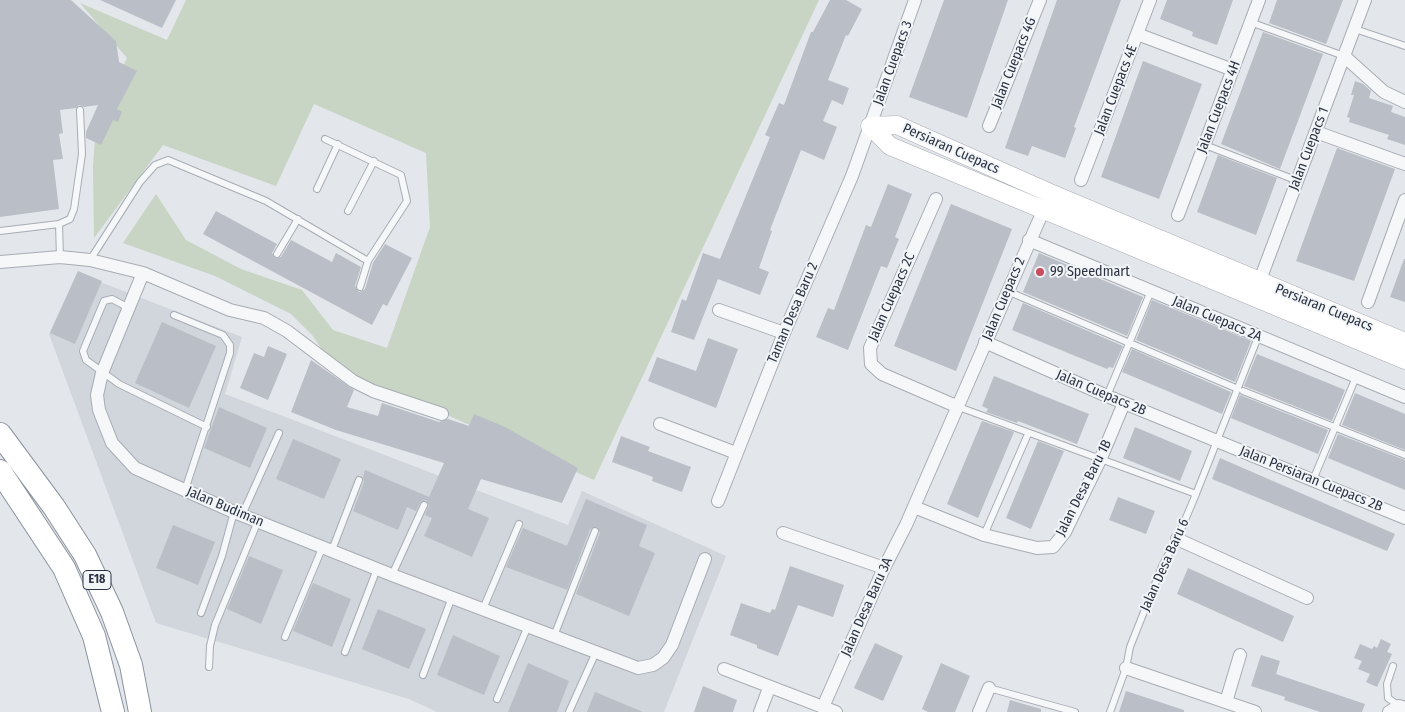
<!DOCTYPE html>
<html>
<head>
<meta charset="utf-8">
<style>
	body { margin:0 }
	canvas { display:block; background:#e3e6ea }
</style>
</head>
<body>
<canvas width="1405" height="712"></canvas>
<script>
const ctx = document.querySelector('canvas').getContext('2d');
ctx.lineJoin = 'round';
function fill(path, color) { ctx.fillStyle = color; ctx.fill(path, 'evenodd'); }
const shape = rows => new Path2D(rows.map(r => 'M' + r).join(''));
function trace(path, color, width, dash) { ctx.strokeStyle = color; ctx.lineWidth = width; ctx.lineCap = dash ? 'butt' : 'round'; ctx.setLineDash(dash || []); ctx.stroke(path); }
function label(font, color, halo, rows, align = 'center') {
  ctx.font = font + ' "Fira Sans Condensed",sans-serif'; ctx.lineWidth = 4; ctx.setLineDash([]); ctx.textBaseline = 'middle'; ctx.strokeStyle = halo; ctx.fillStyle = color; for (const [text, x, y, turn = 0] of rows) {
    ctx.save(); ctx.translate(x, y); ctx.rotate((+turn || 0) * Math.PI / 180); ctx.textAlign = isNaN(turn) ? turn : align; if (halo) ctx.strokeText(text, 0, 0); ctx.fillText(text, 0, 0); ctx.restore();
  }
}
const built = shape([
	[77,273,242,337,225,394,568,525,582,491,726,556,664,712,437,712,409,699,156,623,49,334]
]);
const green = shape([
	[186,0,819,0,594,480,395,392,335,370,313,336,291,314,215,276,123,243,156,194,186,240,241,269,302,290,333,330,387,348,430,227,426,153,314,104,276,186,163,145,94,238,93,167,96,125,127,58,80,3,167,40]
]);
const building = shape([
	[0,0,71,0,116,41,119,62,137,71,117,109,122,112,118,122,113,120,101,145,86,138,86,132,98,105,84,107,79,105,76,108,60,110,63,133,59,134,63,159,53,160,59,209,0,217],
	[100,0,176,0,162,28],
	[830,0,846,0,862,9,848,36,846,35,828,80,849,88,843,105,832,100,823,121,837,127,824,160,801,150,770,230,772,231,759,268,769,272,760,295,718,279,694,340,671,332,682,299,686,301,703,253,720,259,770,137,765,135,779,103,784,105,811,32,813,32],
	[944,0,1008,0,967,118,909,97],
	[1057,0,1121,0,1074,127,1076,128,1065,158,1032,146,1028,156,1005,148],
	[1167,0,1233,0,1217,45,1192,36,1193,32,1160,19],
	[1277,0,1343,0,1326,44,1269,23],
	[1263,32,1323,54,1280,169,1221,144],
	[1143,61,1202,84,1159,199,1101,177],
	[1355,81,1363,84,1371,91,1369,98,1393,106,1391,112,1405,117,1405,145,1387,139,1389,135,1349,122,1350,118,1347,117,1354,95,1351,95],
	[1337,148,1395,169,1354,281,1296,261],
	[1218,155,1277,178,1256,235,1197,212],
	[888,184,912,194,895,237,899,239,887,268,881,266,848,350,816,337,828,308,834,310,866,225,871,227],
	[951,204,1012,229,956,371,894,346],
	[216,211,277,244,272,253,275,258,281,257,291,240,332,262,336,253,361,267,355,286,359,292,365,289,373,263,385,244,412,258,387,306,383,304,372,325,203,234],
	[1039,253,1143,297,1127,336,1023,292],
	[1404,259,1405,259,1405,302,1390,297],
	[78,271,102,281,75,344,50,333],
	[1152,300,1251,341,1235,382,1136,340],
	[1023,303,1123,346,1113,368,1109,367,1107,369,1012,330],
	[162,322,216,346,189,408,135,383],
	[708,338,738,349,716,408,648,381,657,357,696,371],
	[268,346,287,354,268,400,240,388,254,353,264,357],
	[1132,349,1231,392,1222,414,1122,372],
	[1257,354,1345,390,1332,421,1244,386],
	[311,360,354,390,347,407,378,416,382,403,439,422,448,419,469,426,474,414,505,427,578,468,562,503,481,479,468,509,489,518,472,557,424,536,432,518,425,515,429,505,426,500,421,501,416,511,407,507,398,530,353,511,364,482,363,477,365,470,429,497,444,463,336,430,291,412],
	[994,376,1089,414,1077,444,1018,421,1017,423,986,412,988,409,982,406],
	[1355,393,1405,414,1405,450,1342,425],
	[1240,395,1328,430,1318,454,1231,418],
	[219,407,267,428,250,468,204,448],
	[982,421,1014,432,978,518,947,504],
	[1135,427,1192,451,1180,481,1123,458],
	[1338,434,1405,460,1405,490,1328,458],
	[621,436,650,447,648,451,691,467,682,492,652,481,653,477,612,462],
	[293,439,341,459,324,499,276,479],
	[1038,441,1064,451,1031,529,1006,518],
	[1220,458,1395,534,1387,551,1212,479],
	[1118,497,1155,511,1146,534,1109,520],
	[586,499,647,525,639,546,655,553,629,616,576,594,600,533,597,527,590,529,567,590,506,567,523,528,567,546],
	[173,525,215,542,198,585,156,568],
	[249,556,283,570,261,624,227,609],
	[790,566,844,585,833,617,798,605,778,656,757,648,757,645,730,635,741,603,770,613,772,609,775,610],
	[1188,568,1294,616,1283,642,1177,594],
	[313,583,351,599,332,647,293,631],
	[378,609,426,629,409,669,362,649],
	[453,635,500,656,484,695,437,675],
	[1381,639,1391,644,1387,652,1392,654,1377,687,1366,682,1370,674,1358,669,1362,661,1354,658,1360,644,1372,649,1374,646,1377,648],
	[875,643,903,656,883,701,854,688],
	[1261,655,1280,661,1276,674,1365,704,1362,712,1320,712,1284,700,1285,697,1251,686],
	[528,663,569,681,557,712,508,712],
	[941,663,970,676,955,712,928,712,922,709],
	[703,686,737,700,733,712,694,712],
	[1126,691,1184,710,1184,712,1119,712],
	[595,692,643,712,587,712],
	[1010,700,1041,709,1041,712,1007,712]
]);
const lane = shape([
	[1250,22,1344,56],
	[1355,29,1405,46],
	[325,139,401,175,407,201,368,261,360,287],
	[1205,145,1298,181],
	[317,189,338,144],
	[348,211,374,161],
	[59,224,60,257],
	[0,231,59,224,70,219,74,209,82,154,80,110],
	[277,254,298,219],
	[90,260,140,182,155,165,168,160,266,201,368,261],
	[1007,291,1238,389],
	[129,308,112,299,104,301,83,351,86,360,119,384,207,427],
	[174,315,223,335,230,345,230,353,185,490],
	[1243,391,1405,455],
	[1107,396,1151,291],
	[956,406,1196,494],
	[1313,480,1356,377],
	[242,515,279,433],
	[984,535,1028,434],
	[332,550,359,480],
	[392,575,424,505],
	[483,609,519,524],
	[201,613,222,556,234,512],
	[554,636,595,531],
	[285,637,323,546],
	[345,652,377,569],
	[1393,666,1387,684,1388,698,1399,706],
	[209,667,210,646,215,625,258,521],
	[423,675,452,597],
	[989,688,1075,712],
	[497,699,528,626],
	[569,712,596,652],
	[1110,712,1126,668,1130,647,1163,564,1177,539,1196,494,1258,337]
]);
const street = shape([
	[1137,34,1233,70],
	[1344,56,1384,92,1405,102],
	[989,126,1040,0],
	[1316,132,1405,164],
	[1081,180,1150,0],
	[936,199,870,348,871,364,882,374,956,406],
	[1178,215,1259,0],
	[1029,240,1405,397],
	[0,262,60,257,90,260,143,273,102,373,97,395,99,410,112,443,135,468,234,512,392,575,638,668,653,665,663,658,672,645,705,559],
	[143,273,230,310,264,318,287,331,353,381,373,391,442,414],
	[1257,288,1365,0],
	[1368,302,1405,200],
	[719,310,784,333],
	[985,342,1107,396,1405,518],
	[660,424,736,453],
	[718,501,784,333,852,176,915,0],
	[914,507,984,535,1037,548,1053,547,1065,532,1101,458,1124,403],
	[783,533,884,568],
	[1177,539,1307,598],
	[1126,668,1255,712],
	[724,669,836,712],
	[1226,702,1240,655],
	[823,707,884,568,906,525,1047,202],
	[760,712,769,688],
	[979,712,989,688],
	[1389,712,1399,706,1405,708]
]);
const secondary = shape([
	[870,126,890,146,1405,360],
	[870,126,897,125,1050,193,1405,342]
]);
const highway = shape([
	[0,434,54,507,85,555,112,612,131,665,140,712],
	[0,471,64,568,94,636,113,712]
]);
const markers = [
	[1040,272,5,"#ca4d5d"]
];
const shields = [
	[97,580,28]
];
const shieldNames = [
	["E18",97,580]
];
const streetNames = [
	["Jalan Cuepacs 3",893,63,-70],
	["Jalan Cuepacs 4G",1014,63,-68],
	["Jalan Cuepacs 4E",1116,90,-69],
	["Jalan Cuepacs 4H",1219,107,-69],
	["Persiaran Cuepacs",951,149,24],
	["Jalan Cuepacs 1",1309,149,-69],
	["Jalan Cuepacs 2C",892,297,-66],
	["Jalan Cuepacs 2",1004,299,-67],
	["Persiaran Cuepacs",1324,308,22],
	["Taman Desa Baru 2",793,313,-67],
	["Jalan Cuepacs 2A",1217,319,23],
	["Jalan Cuepacs 2B",1101,393,23],
	["Jalan Persiaran Cuepacs 2B",1311,479,22],
	["Jalan Desa Baru 1B",1084,488,-63],
	["Jalan Budiman",225,507,23],
	["Jalan Desa Baru 6",1165,565,-66],
	["Jalan Desa Baru 3A",867,607,-66]
];
const poiNames = [
	["99 Speedmart",1050,272]
];
fill(built, '#d1d5dc');
fill(green, '#c8d4c4');
fill(building, '#babfc7');
trace(lane, '#a8adb4', 8);
trace(street, '#a8adb4', 14);
trace(secondary, '#a8adb4', 19);
trace(highway, '#8b93a1', 24);
trace(lane, '#f5f7f9', 6);
trace(street, '#f5f7f9', 12);
trace(secondary, '#fff', 18);
trace(highway, '#fff', 22);
for (const [x, y, r, color] of markers) { const dot = new Path2D(); dot.arc(x, y, r, 0, 2 * Math.PI); ctx.fillStyle = color; ctx.fill(dot); trace(dot, '#f2f5f8', 2); }
for (const [x, y, w] of shields) { const box = new Path2D(); box.roundRect(x - w / 2, y - 9.5, w, 19, 4); ctx.fillStyle = '#f2f5f8'; ctx.fill(box); trace(box, '#2b3342', 1); }
label('bold 12px', '#2b3342', null, shieldNames);
label('14px', '#2b3342', '#f2f5f8', streetNames);
label('14px', '#2b3342', '#f2f5f8', poiNames, 'left');
</script>
</body>
</html>
